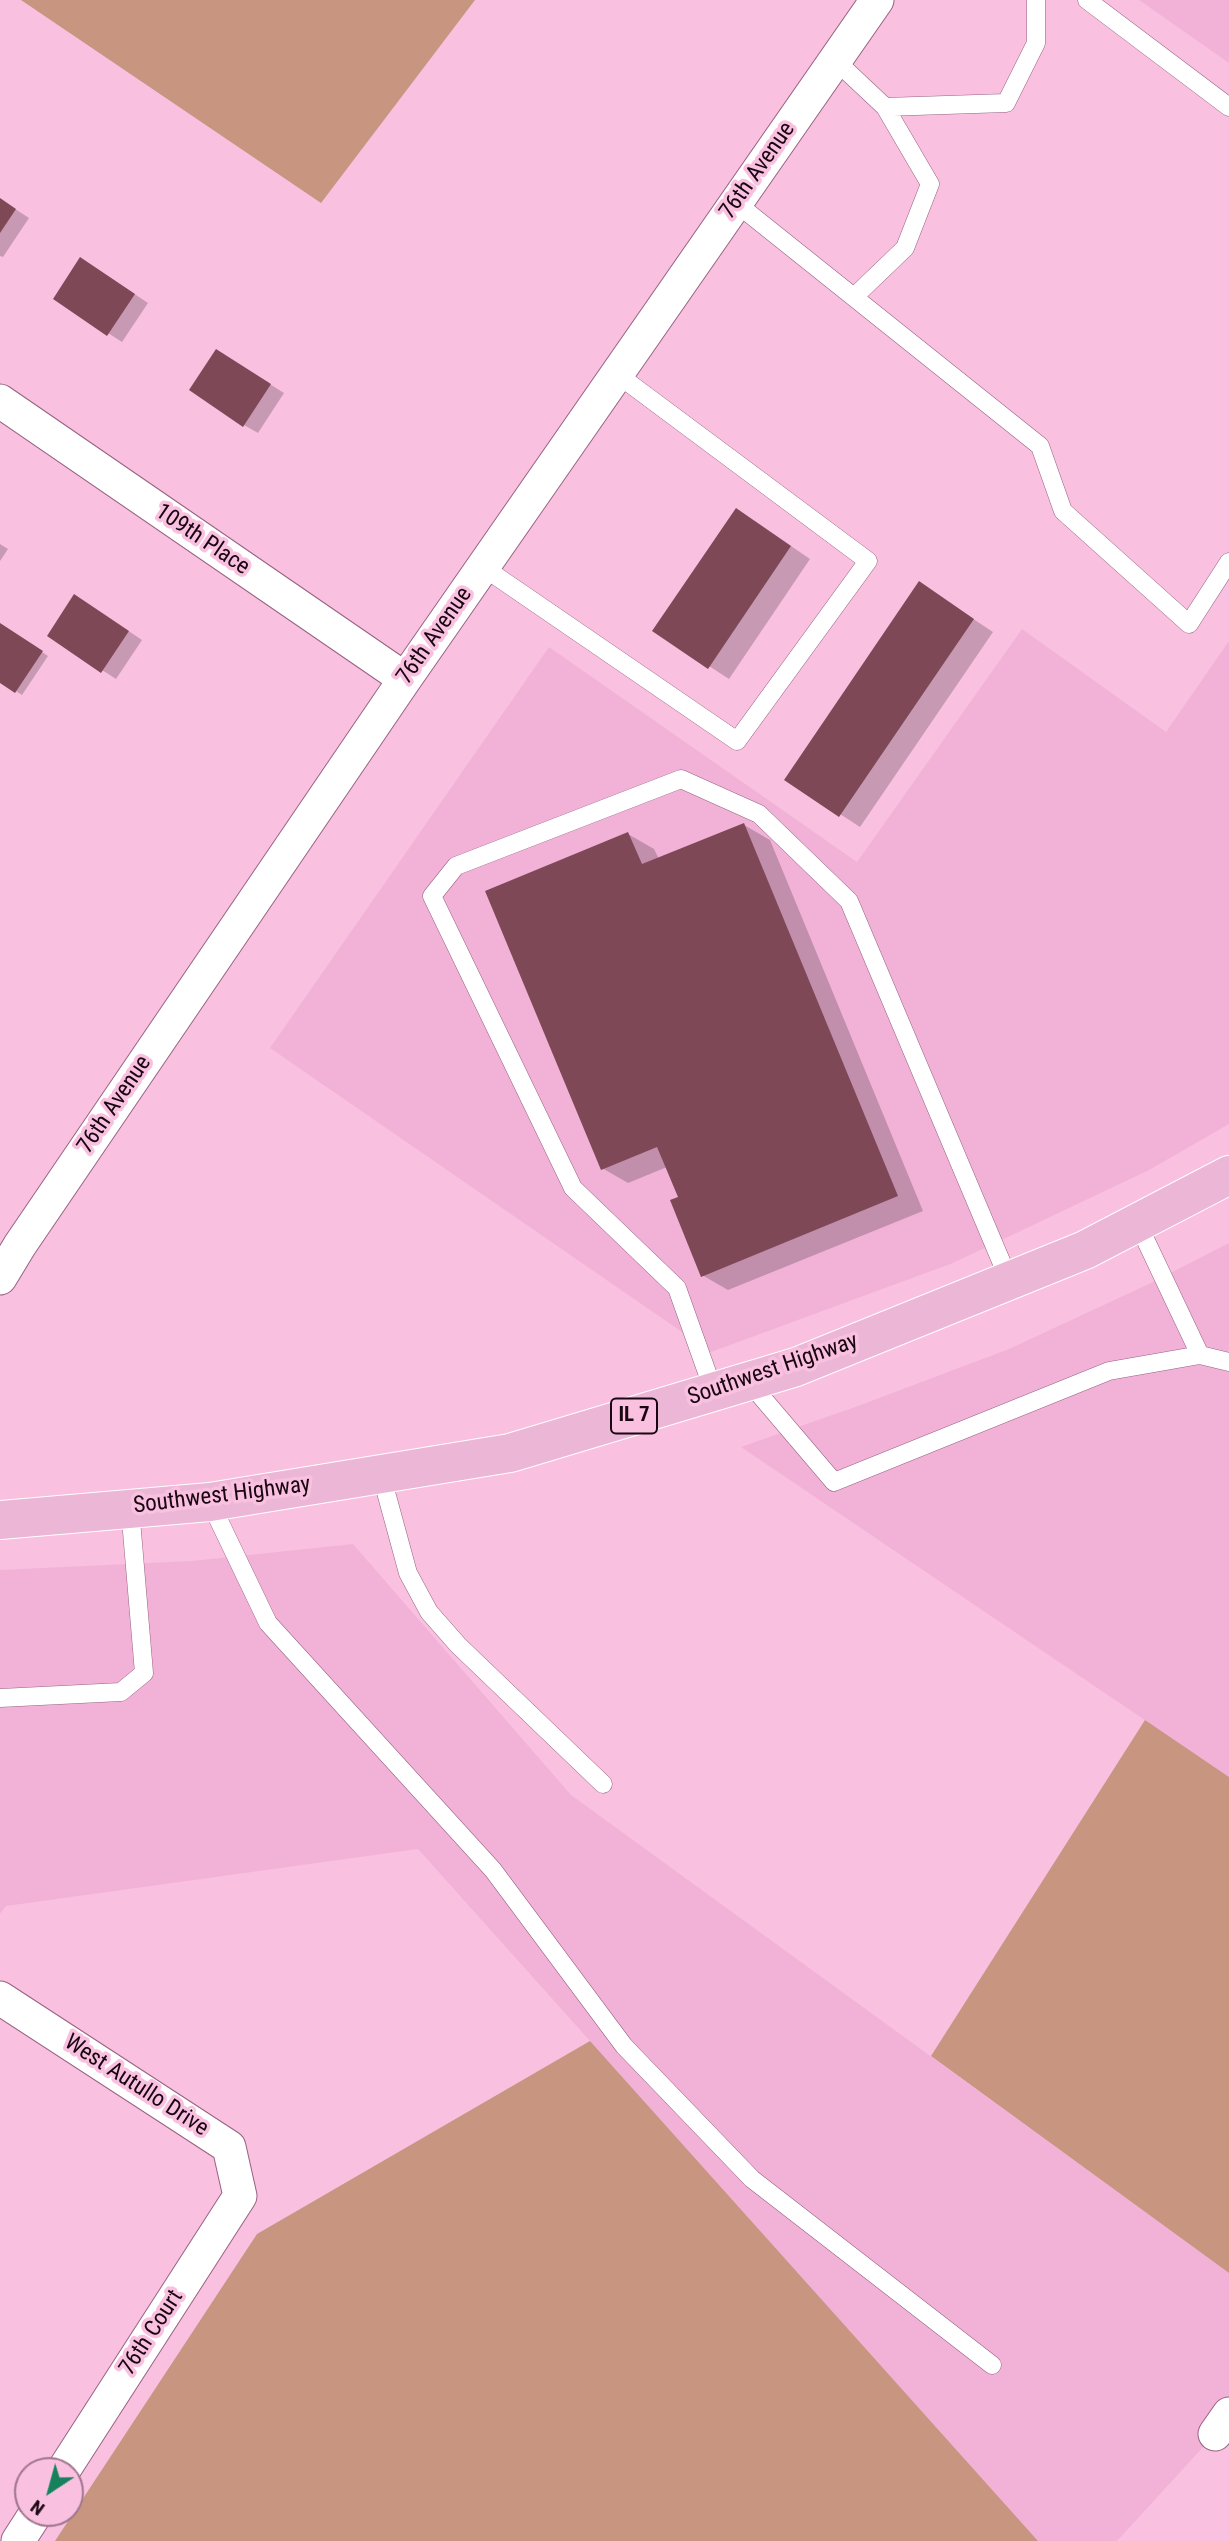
<!DOCTYPE html>
<html>
<head>
<meta charset="utf-8">
<style>
	body { margin:0 }
	#map { position:relative; width:1229px; height:2541px; overflow:hidden; background:#f9c0e0; font-family:"Roboto Condensed",sans-serif }
	canvas { display:block }
	.north { position:absolute; left:14px; top:2457px; width:70px; height:70px; box-sizing:border-box; background:#f9c0e0; border:2px solid #9f768d; border-radius:50%; rotate:216deg; font-size:19px; font-weight:700; line-height:28px; text-align:center; color:#180611 }
	.north::after { content:''; display:block; margin:auto; width:24px; height:32px; background:#17815d; clip-path:polygon(50% 0,100% 100%,50% 72%,0 100%) }
</style>
</head>
<body>
<div id="map">
<canvas width="1229" height="2541"></canvas>
<div class="north">N</div>
</div>
<script>
const ctx = document.querySelector('canvas').getContext('2d');
ctx.lineJoin = 'round';
function fill(path, color) { ctx.fillStyle = color; ctx.fill(path, 'evenodd'); }
const shape = rows => new Path2D(rows.map(r => 'M' + r).join(''));
function trace(path, color, width, dash) { ctx.strokeStyle = color; ctx.lineWidth = width; ctx.lineCap = dash ? 'butt' : 'round'; ctx.setLineDash(dash || []); ctx.stroke(path); }
function label(font, color, halo, rows, align = 'center') {
  ctx.font = font + ' "Roboto Condensed",sans-serif'; ctx.lineWidth = 7; ctx.setLineDash([]); ctx.textBaseline = 'middle'; ctx.strokeStyle = halo; ctx.fillStyle = color; for (const [text, x, y, turn = 0] of rows) {
    ctx.save(); ctx.translate(x, y); ctx.rotate((+turn || 0) * Math.PI / 180); ctx.textAlign = isNaN(turn) ? turn : align; if (halo) ctx.strokeText(text, 0, 0); ctx.fillText(text, 0, 0); ctx.restore();
  }
}
const built = shape([
	[1139,0,1229,0,1229,63],
	[1022,629,1166,732,1229,641,1229,1124,1149,1170,953,1263,711,1352,270,1048,549,647,857,862],
	[1229,1243,1229,1777,741,1447,858,1406,1009,1349,1149,1284],
	[353,1544,571,1795,1229,2273,1229,2414,1215,2434,1117,2541,1038,2541,418,1849,6,1906,0,1914,0,1570,192,1561]
]);
const green = shape([
	[21,0,475,0,321,203],
	[1145,1720,1229,1777,1229,2273,931,2056],
	[590,2041,1038,2541,55,2541,257,2234]
]);
const shadow = shape([
	[0,199,29,218,3,257,0,256],
	[94,267,148,303,122,342,55,299],
	[230,359,284,393,258,433,244,425],
	[756,522,810,559,729,679,655,631],
	[0,544,8,549,0,561],
	[920,584,993,632,860,827,786,779],
	[88,604,142,640,116,679,49,636],
	[0,624,48,656,22,695,0,681],
	[744,825,770,840,923,1211,728,1290,702,1275,680,1198,667,1167,628,1183,602,1168,628,834,654,849,659,859]
]);
const building = shape([
	[0,198,16,209,0,233],
	[80,257,135,294,107,336,53,299],
	[216,349,271,384,243,427,189,390],
	[736,508,791,546,708,669,652,631],
	[919,581,974,619,839,817,784,780],
	[74,594,129,631,101,673,47,636],
	[0,623,43,651,15,693,0,683],
	[744,823,898,1196,701,1277,670,1200,678,1197,657,1147,601,1170,485,891,628,832,642,864]
]);
const lane = shape([
	[1087,0,1229,107],
	[835,60,885,107,930,184,905,248,855,296],
	[885,107,1006,103,1036,43,1036,0],
	[736,203,1040,446,1063,511,1189,624,1229,562],
	[483,567,737,741,868,561,617,374],
	[1137,1222,1200,1355,1229,1362],
	[748,1381,834,1482,1109,1371,1200,1355],
	[714,1392,677,1288,573,1188,432,896,456,866,681,779,759,814,849,901,1009,1280],
	[381,1474,408,1573,429,1612,458,1645,603,1784],
	[210,1502,268,1623,493,1870,624,2046,752,2179,992,2365],
	[0,1698,121,1692,144,1673,130,1508]
]);
const street = shape([
	[0,401,405,679],
	[0,1278,20,1245,405,679,877,0],
	[0,1998,229,2147,240,2196,63,2471],
	[1215,2434,1229,2414],
	[18,2541,36,2513]
]);
const primary = shape([
	[0,1520,210,1502,510,1453,796,1367,1085,1250,1229,1175]
]);
const shields = [
	[634,1416,46]
];
const shieldNames = [
	["IL 7",634,1416]
];
const streetNames = [
	["76th Avenue",758,171,-55],
	["109th Place",202,540,34],
	["76th Avenue",435,636,-55],
	["76th Avenue",115,1105,-56],
	["Southwest Highway",773,1370,-19],
	["Southwest Highway",222,1496,-7],
	["West Autullo Drive",136,2086,33],
	["76th Court",152,2333,-57]
];
fill(built, '#f2b2d7');
fill(green, '#c79580');
fill(shadow, '#0003');
fill(building, '#7f4856');
trace(lane, '#966381', 19);
trace(street, '#966381', 35);
trace(primary, '#fff', 40);
trace(lane, '#fff', 18);
trace(street, '#fff', 33);
trace(primary, '#ecb6d7', 38);
for (const [x, y, w] of shields) { const box = new Path2D(); box.roundRect(x - w / 2, y - 17.5, w, 35, 5); ctx.fillStyle = '#f9c0e0'; ctx.fill(box); trace(box, '#180611', 2); }
label('bold 21px', '#180611', null, shieldNames);
label('23px', '#180611', '#f9c0e0', streetNames);
</script>
</body>
</html>
